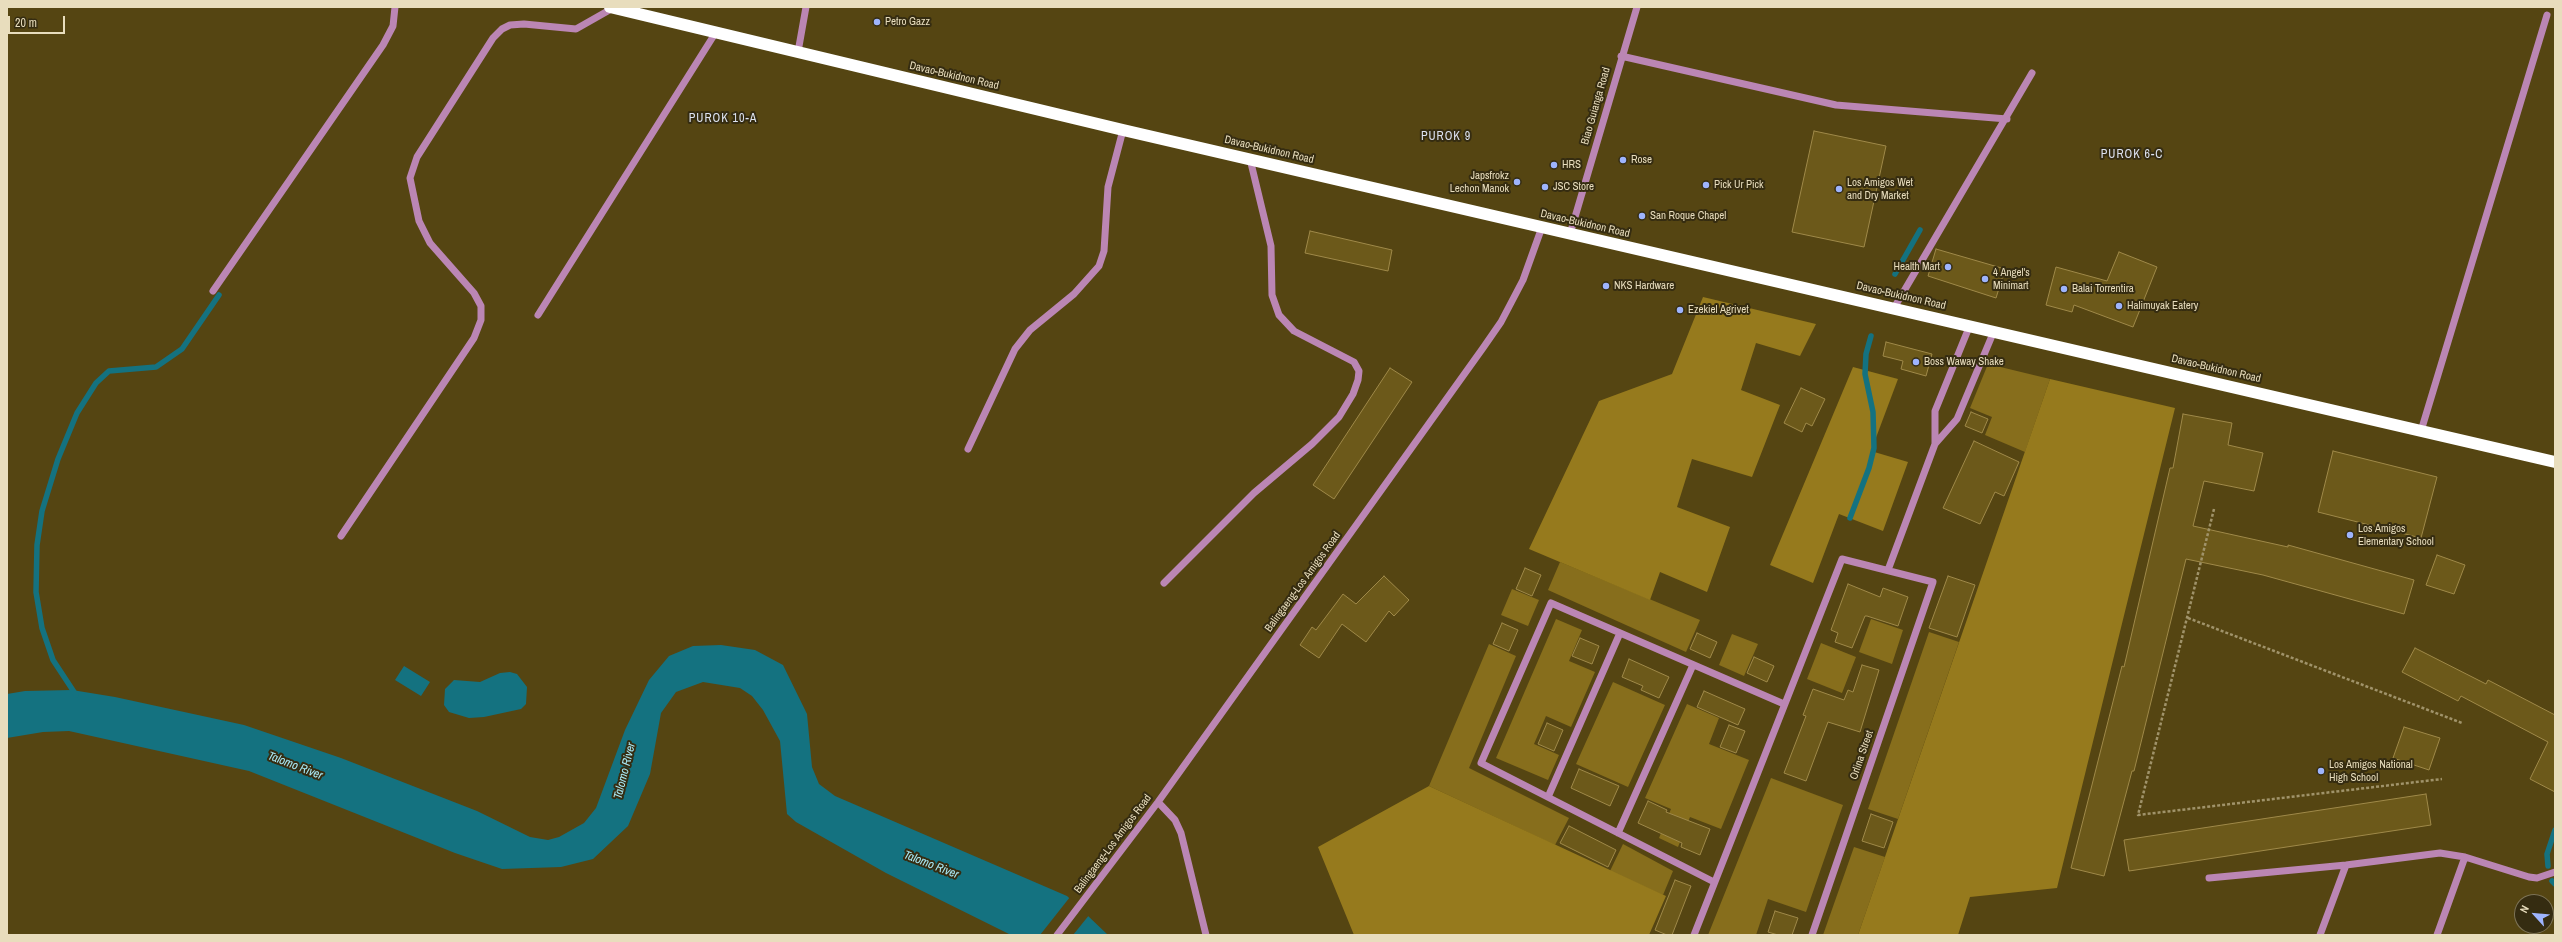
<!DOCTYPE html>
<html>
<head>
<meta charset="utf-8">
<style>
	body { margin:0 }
	#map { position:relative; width:2562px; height:942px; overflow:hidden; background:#554512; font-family:"Archivo Narrow",sans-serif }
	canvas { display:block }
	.frame { position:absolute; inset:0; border:8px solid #e8ddbd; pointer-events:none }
	.north { position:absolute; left:2514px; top:894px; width:40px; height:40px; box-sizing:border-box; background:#352c11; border:1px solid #7d7356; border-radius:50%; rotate:297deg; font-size:11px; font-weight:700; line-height:16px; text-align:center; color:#e8ddbd }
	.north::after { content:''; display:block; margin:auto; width:14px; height:18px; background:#9eb4fd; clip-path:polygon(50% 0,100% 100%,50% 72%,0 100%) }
	.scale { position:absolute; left:8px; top:16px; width:57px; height:18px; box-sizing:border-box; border:2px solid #e8ddbd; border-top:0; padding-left:5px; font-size:12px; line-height:14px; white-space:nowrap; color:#e8ddbd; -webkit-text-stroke:3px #352c11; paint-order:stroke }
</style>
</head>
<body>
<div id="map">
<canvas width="2562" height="942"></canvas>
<div class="frame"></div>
<div class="north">N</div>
<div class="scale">20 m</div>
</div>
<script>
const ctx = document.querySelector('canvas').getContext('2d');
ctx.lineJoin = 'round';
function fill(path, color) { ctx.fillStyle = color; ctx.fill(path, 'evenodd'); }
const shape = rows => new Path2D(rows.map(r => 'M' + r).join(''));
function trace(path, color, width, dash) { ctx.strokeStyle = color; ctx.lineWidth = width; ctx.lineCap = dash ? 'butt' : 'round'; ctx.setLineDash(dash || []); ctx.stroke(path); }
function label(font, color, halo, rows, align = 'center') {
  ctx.font = font + ' "Archivo Narrow",sans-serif'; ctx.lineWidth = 4; ctx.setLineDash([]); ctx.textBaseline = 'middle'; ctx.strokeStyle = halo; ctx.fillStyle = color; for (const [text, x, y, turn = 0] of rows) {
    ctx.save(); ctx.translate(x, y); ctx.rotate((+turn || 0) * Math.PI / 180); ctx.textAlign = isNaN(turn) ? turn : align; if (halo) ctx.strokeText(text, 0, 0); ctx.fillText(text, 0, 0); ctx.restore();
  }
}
const green = shape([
	[1988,364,2050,379,2025,452,1985,435,1992,417,1970,408],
	[1560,562,1700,620,1686,652,1548,590],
	[1512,589,1539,600,1528,626,1501,615],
	[1556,619,1582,630,1569,661,1595,672,1571,727,1546,716,1534,744,1559,755,1548,780,1496,758],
	[1871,619,1903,630,1892,664,1859,652],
	[1929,632,1959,642,1898,819,1868,809],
	[1732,634,1758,644,1744,676,1719,665],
	[1821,643,1856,657,1842,693,1807,679],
	[1489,644,1516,656,1469,768,1569,818,1555,845,1429,786],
	[1613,682,1665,705,1628,787,1576,764],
	[1687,704,1719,718,1709,744,1749,760,1721,829,1690,817,1678,847,1659,838,1671,809,1645,798],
	[1771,778,1843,805,1806,912,1768,899,1756,935,1708,935],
	[1623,844,1673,871,1663,895,1610,871],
	[1854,847,1885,857,1858,935,1823,935]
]);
const forest = shape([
	[1703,297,1816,324,1800,356,1756,343,1741,390,1780,405,1752,477,1692,459,1677,507,1730,527,1707,592,1660,572,1650,600,1529,549,1599,401,1672,374],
	[1853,367,1898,379,1871,451,1908,462,1883,531,1839,514,1813,583,1770,565],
	[2050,379,2175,408,2057,888,1970,897,1958,935,1858,935],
	[1429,786,1666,896,1649,935,1354,935,1318,847]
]);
const water = shape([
	[721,645,755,650,783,665,807,714,812,767,819,784,835,796,1067,896,1108,935,1011,935,886,873,796,822,787,814,780,741,763,710,752,696,740,688,703,682,676,692,661,713,650,774,628,826,593,859,561,867,502,869,455,853,249,771,69,731,43,732,7,738,7,694,25,691,72,690,115,697,244,725,341,758,477,811,530,837,548,840,559,837,584,823,596,808,625,730,649,680,669,656,693,646],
	[404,666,430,682,421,696,395,680],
	[510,672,517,674,527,687,526,704,521,709,484,717,469,718,449,712,444,705,445,689,454,680,480,682,500,673]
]);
const pier = shape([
	[1070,897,1090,914,1073,935,1040,935]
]);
const stream = shape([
	[1895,274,1920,230],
	[1850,518,1869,468,1874,448,1873,412,1865,374,1866,354,1871,336],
	[76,695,53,660,42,628,36,592,37,545,42,511,58,459,77,413,96,383,109,371,156,367,182,349,219,295],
	[2548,866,2547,854,2555,830],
	[2552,881,2555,884]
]);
const building = shape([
	[1814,131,1886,146,1864,247,1792,232,1814,131],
	[1310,231,1392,250,1388,271,1305,253,1310,231],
	[1936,249,2005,269,1996,298,1928,276,1936,249],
	[2119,252,2157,267,2133,327,2074,305,2072,312,2046,305,2056,267,2107,281,2119,252],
	[1886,342,1932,354,1926,376,1901,369,1903,361,1883,356,1886,342],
	[1390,368,1412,382,1334,499,1313,485,1390,368],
	[1801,388,1825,399,1812,426,1806,423,1802,432,1784,423,1801,388],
	[1971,412,1988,419,1982,433,1965,426,1971,412],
	[2183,414,2232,423,2228,445,2263,453,2254,491,2204,481,2193,526,2288,547,2288,545,2414,580,2404,614,2263,575,2186,559,2134,771,2132,771,2104,876,2071,868,2122,666,2124,667,2170,468,2173,468,2183,414],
	[1974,441,2019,462,2004,496,1995,492,1980,524,1943,508,1974,441],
	[2333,451,2437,477,2421,538,2318,512,2333,451],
	[2437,555,2465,565,2454,594,2426,585,2437,555],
	[1525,568,1541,575,1532,596,1516,589,1525,568],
	[1384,576,1409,600,1394,616,1389,611,1366,642,1342,624,1319,658,1300,645,1312,627,1316,630,1343,594,1356,604,1384,576],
	[1948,576,1975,585,1957,637,1929,628,1948,576],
	[1848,584,1880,597,1883,588,1908,597,1898,626,1867,616,1865,616,1852,648,1835,642,1838,633,1831,630,1848,584],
	[1502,623,1518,630,1509,651,1493,644,1502,623],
	[1697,633,1717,642,1710,658,1690,649,1697,633],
	[1580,638,1599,646,1592,664,1572,656,1580,638],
	[2415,648,2486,684,2488,680,2555,715,2555,792,2530,779,2548,742,2461,696,2458,701,2402,672,2415,648],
	[1754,657,1774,666,1767,682,1747,673,1754,657],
	[1629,659,1669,677,1659,698,1641,690,1643,686,1622,677,1629,659],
	[1862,665,1879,670,1860,732,1828,722,1806,781,1784,773,1806,716,1803,715,1813,689,1844,700,1848,690,1853,692,1862,665],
	[1704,691,1745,709,1738,725,1697,707,1704,691],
	[1547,723,1563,730,1554,751,1538,744,1547,723],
	[1729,725,1745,731,1736,753,1720,747,1729,725],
	[2404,727,2440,738,2429,770,2393,758,2404,727],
	[1579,769,1619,786,1610,806,1571,788,1579,769],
	[2426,794,2431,825,2129,871,2124,840,2426,794],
	[1648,801,1667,810,1666,812,1710,829,1700,855,1681,847,1682,843,1638,823,1648,801],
	[1871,814,1893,822,1884,848,1862,841,1871,814],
	[1569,826,1616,850,1608,867,1560,843,1569,826],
	[1675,880,1691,886,1672,935,1667,935,1655,930,1675,880],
	[1775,911,1798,918,1792,935,1778,935,1768,932,1775,911]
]);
const path = shape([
	[2214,509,2138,815,2442,779],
	[2188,618,2462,723]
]);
const minor = shape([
	[798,52,806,7],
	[1621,56,1836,105,2007,119],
	[1570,234,1637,7],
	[213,291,383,45,393,26,395,7],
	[1894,308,2032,73],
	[538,315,716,32],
	[2421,431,2547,15],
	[1935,444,1935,411,1970,325],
	[968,449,1015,349,1030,330,1074,294,1099,266,1104,251,1108,187,1123,130],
	[341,536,474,338,481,320,481,306,474,293,430,243,419,221,410,178,417,157,493,38,502,29,510,25,524,24,576,29,613,8],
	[1888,570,1935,444,1957,419,1994,331],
	[1164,583,1254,493,1312,444,1339,417,1353,394,1358,380,1359,371,1354,362,1294,331,1279,315,1272,295,1271,246,1250,159],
	[1548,797,1620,633],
	[1158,802,1175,820,1181,833,1206,935],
	[1618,833,1693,665],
	[2209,878,2346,865,2440,853,2465,857,2529,877,2537,878,2555,872],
	[1714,882,1481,763,1551,603,1784,704],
	[1057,935,1158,802,1483,348,1501,322,1523,280,1542,227],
	[1694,935,1842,559,1933,582,1812,935],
	[2320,935,2346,865],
	[2437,935,2465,857]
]);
const highway = shape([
	[610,7,1123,130,2555,462]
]);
const markers = [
	[877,22,4,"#9eb4fd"],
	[1623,160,4,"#9eb4fd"],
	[1554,165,4,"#9eb4fd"],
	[1517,182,4,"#9eb4fd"],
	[1706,185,4,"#9eb4fd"],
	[1545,187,4,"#9eb4fd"],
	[1839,189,4,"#9eb4fd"],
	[1642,216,4,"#9eb4fd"],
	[1948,267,4,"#9eb4fd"],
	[1985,279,4,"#9eb4fd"],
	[1606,286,4,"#9eb4fd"],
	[2064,289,4,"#9eb4fd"],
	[2119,306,4,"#9eb4fd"],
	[1680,310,4,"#9eb4fd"],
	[1916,362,4,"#9eb4fd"],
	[2350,535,4,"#9eb4fd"],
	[2321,771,4,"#9eb4fd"]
];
const poiNames = [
	["Petro Gazz",885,22],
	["Rose",1631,160],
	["HRS",1562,165],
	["Japsfrokz",1509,176,"right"],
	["Lechon Manok",1509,189,"right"],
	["Los Amigos Wet",1847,183],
	["and Dry Market",1847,196],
	["Pick Ur Pick",1714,185],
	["JSC Store",1553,187],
	["San Roque Chapel",1650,216],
	["Health Mart",1940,267,"right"],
	["4 Angel's",1993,273],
	["Minimart",1993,286],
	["NKS Hardware",1614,286],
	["Balai Torrentira",2072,289],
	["Halimuyak Eatery",2127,306],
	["Ezekiel Agrivet",1688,310],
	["Boss Waway Shake",1924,362],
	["Los Amigos",2358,529],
	["Elementary School",2358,542],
	["Los Amigos National",2329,765],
	["High School",2329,778]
];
const streetNames = [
	["Davao-Bukidnon Road",954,76,13],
	["Biao Guianga Road",1596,106,-74],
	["Davao-Bukidnon Road",1269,150,13],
	["Davao-Bukidnon Road",1585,224,13],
	["Davao-Bukidnon Road",1901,296,13],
	["Davao-Bukidnon Road",2216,369,13],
	["Balingaeng-Los Amigos Road",1303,582,-54],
	["Orlina Street",1862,755,-71],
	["Balingaeng-Los Amigos Road",1113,844,-53]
];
const neighbourhoodNames = [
	["PUROK 10-A",723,119],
	["PUROK 9",1446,137],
	["PUROK 6-C",2132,155]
];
const waterNames = [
	["Talomo River",295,766,21],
	["Talomo River",625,771,-76],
	["Talomo River",931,865,21]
];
fill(green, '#876e1c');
fill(forest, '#967a1d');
fill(water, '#147280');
fill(pier, '#554512');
trace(stream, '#147280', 5.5);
fill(building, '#6c591a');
trace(building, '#9f8949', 1);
trace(path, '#a0936a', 2.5, [3, 2]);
trace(minor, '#bb86b4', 7);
trace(highway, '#fff', 12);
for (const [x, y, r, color] of markers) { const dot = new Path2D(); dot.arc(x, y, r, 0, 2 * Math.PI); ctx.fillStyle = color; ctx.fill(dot); trace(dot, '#352c11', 1.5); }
label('11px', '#e8ddbd', '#352c11', poiNames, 'left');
label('11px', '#e8ddbd', '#352c11', streetNames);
ctx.letterSpacing = '1px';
label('12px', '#dee3f1', '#352c11', neighbourhoodNames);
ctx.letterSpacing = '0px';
label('italic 12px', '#aaebf8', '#352c11', waterNames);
</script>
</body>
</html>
